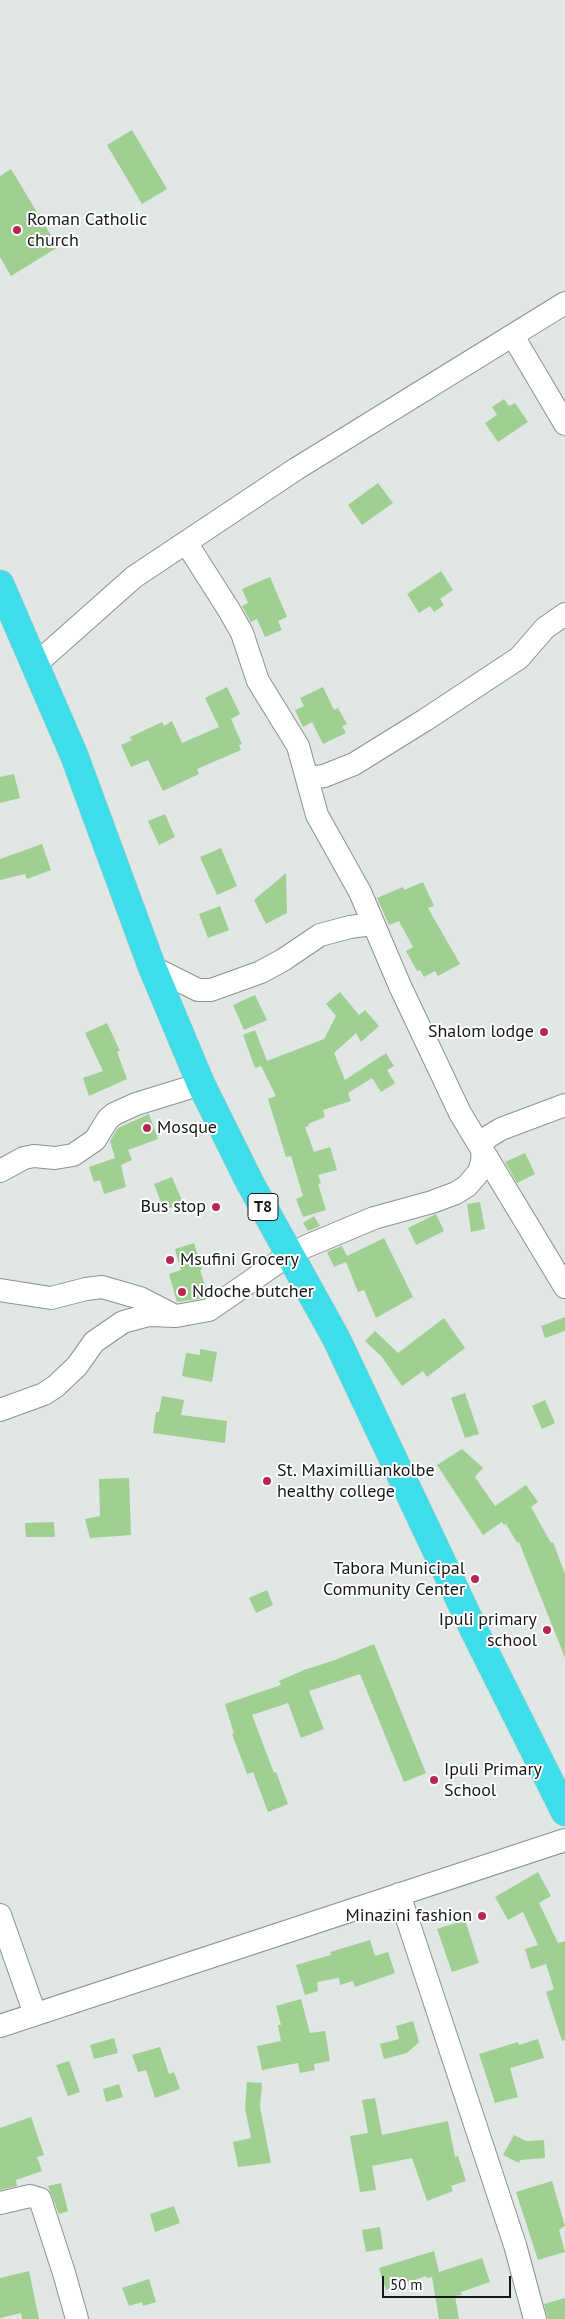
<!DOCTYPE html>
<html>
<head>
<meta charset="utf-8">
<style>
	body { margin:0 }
	#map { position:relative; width:565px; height:2319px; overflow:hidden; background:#e0e7e4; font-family:"PT Sans",sans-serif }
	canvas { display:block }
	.scale { position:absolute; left:382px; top:2276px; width:129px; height:22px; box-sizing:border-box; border:2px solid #161817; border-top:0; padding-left:6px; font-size:15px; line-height:18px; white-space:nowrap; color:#161817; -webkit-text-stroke:4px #fff; paint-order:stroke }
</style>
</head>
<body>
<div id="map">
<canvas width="565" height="2319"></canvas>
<div class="scale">50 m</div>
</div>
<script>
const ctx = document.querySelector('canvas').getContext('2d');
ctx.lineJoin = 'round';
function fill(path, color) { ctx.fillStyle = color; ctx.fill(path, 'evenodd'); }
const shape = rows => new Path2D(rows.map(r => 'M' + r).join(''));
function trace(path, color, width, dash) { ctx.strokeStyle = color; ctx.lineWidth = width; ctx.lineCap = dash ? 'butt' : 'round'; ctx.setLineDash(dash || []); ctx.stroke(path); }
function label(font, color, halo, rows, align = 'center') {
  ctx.font = font + ' "PT Sans",sans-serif'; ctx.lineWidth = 4; ctx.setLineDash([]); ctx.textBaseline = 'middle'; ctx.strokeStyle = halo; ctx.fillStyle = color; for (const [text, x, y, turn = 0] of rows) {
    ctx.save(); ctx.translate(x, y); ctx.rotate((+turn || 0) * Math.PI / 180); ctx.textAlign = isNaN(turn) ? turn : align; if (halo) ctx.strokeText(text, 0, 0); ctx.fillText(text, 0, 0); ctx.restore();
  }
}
const building = shape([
	[132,130,167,189,142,204,107,145],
	[11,169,58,247,11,276,0,257,0,176],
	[504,399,509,406,515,403,528,422,498,442,485,423,497,415,492,407],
	[378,483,393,503,362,525,348,505],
	[441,571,453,590,440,599,444,605,434,612,430,606,419,613,407,594],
	[270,577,287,617,278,621,282,630,265,637,257,619,251,622,242,606,248,603,242,589],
	[227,687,240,714,231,719,242,744,239,745,241,750,197,769,199,774,163,791,148,760,131,767,121,745,132,740,130,737,162,722,164,726,172,721,182,743,219,727,205,698],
	[323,687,334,710,338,708,347,724,342,726,346,733,323,744,312,722,303,727,295,710,304,706,300,698],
	[14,774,20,798,0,803,0,777],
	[165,814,175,837,159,845,148,821],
	[42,844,51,870,27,879,25,874,0,880,0,859],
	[221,848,237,886,217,895,200,857],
	[286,873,287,913,266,924,254,900],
	[423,882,434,906,428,908,460,964,438,976,435,971,424,977,420,970,417,971,406,951,413,947,399,921,389,925,377,898,403,887,404,890],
	[220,906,229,930,208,938,199,914],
	[340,992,359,1015,365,1010,379,1026,361,1042,356,1033,334,1053,345,1080,386,1053,394,1066,387,1070,395,1083,381,1092,372,1078,348,1093,351,1101,323,1110,325,1117,308,1124,309,1126,305,1127,314,1152,330,1147,337,1170,318,1175,321,1183,318,1184,326,1210,303,1217,296,1199,303,1196,291,1156,286,1157,268,1099,276,1096,261,1066,255,1068,243,1035,255,1030,267,1061,324,1039,336,1016,326,1004],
	[255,995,267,1020,244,1030,233,1005],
	[107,1023,120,1051,117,1052,127,1079,89,1096,83,1078,103,1071,85,1033],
	[149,1114,158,1139,128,1150,132,1160,121,1165,126,1187,104,1194,100,1180,94,1182,89,1167,115,1158,110,1141,118,1128],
	[525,1153,535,1174,517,1183,505,1162],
	[172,1177,183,1203,164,1210,154,1184],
	[480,1202,485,1229,471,1232,467,1204],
	[436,1214,444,1231,416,1245,408,1228],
	[314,1216,320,1226,308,1231,303,1223],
	[384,1238,413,1297,376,1318,364,1290,358,1292,346,1262,334,1267,327,1252,342,1246,347,1256],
	[194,1243,202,1270,200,1270,208,1294,204,1298,177,1302,169,1274,181,1270,175,1249],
	[565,1317,565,1331,545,1338,541,1326],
	[444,1318,465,1348,427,1377,423,1371,402,1386,382,1357,365,1341,375,1331,398,1353],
	[200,1349,217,1352,212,1382,182,1376,186,1353,200,1355],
	[465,1393,479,1434,465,1438,451,1398],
	[162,1396,184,1400,181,1415,227,1421,225,1443,153,1433,156,1412,159,1412],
	[545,1400,555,1423,542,1429,532,1406],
	[462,1449,483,1468,475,1477,495,1506,526,1485,538,1502,531,1507,551,1543,553,1542,565,1574,565,1658,519,1542,517,1543,506,1524,504,1525,502,1522,483,1535,437,1465],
	[129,1478,131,1535,90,1538,85,1519,100,1516,99,1479],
	[54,1522,55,1537,26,1537,25,1523],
	[267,1590,273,1605,256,1613,249,1598],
	[374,1644,426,1773,404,1782,360,1674,309,1691,324,1729,301,1738,288,1703,252,1715,274,1773,276,1772,288,1804,268,1812,253,1772,247,1774,232,1734,234,1734,225,1704,281,1685,279,1681,304,1670,335,1660],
	[538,1872,551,1896,539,1903,558,1943,565,1941,565,2040,562,2041,546,1992,554,1989,546,1964,531,1969,525,1949,538,1945,523,1912,508,1920,495,1897],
	[465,1920,479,1963,452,1972,437,1929],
	[370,1940,375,1956,388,1952,395,1973,355,1987,353,1981,340,1985,339,1978,317,1982,318,1991,305,1995,296,1965,331,1955,330,1952],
	[301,1999,310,2033,325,2031,330,2061,314,2064,315,2070,300,2073,298,2063,262,2070,257,2046,281,2041,278,2025,281,2025,276,2006],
	[413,2021,419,2042,407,2053,384,2059,380,2044,399,2039,396,2026],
	[114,2038,118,2053,94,2059,90,2045],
	[538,2039,544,2058,510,2068,518,2097,495,2103,479,2054,518,2042,519,2045],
	[160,2047,169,2074,174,2072,180,2089,155,2098,146,2070,138,2072,132,2055],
	[69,2061,80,2092,68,2096,56,2065],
	[247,2082,262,2083,260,2107,271,2163,238,2167,233,2142,251,2138,245,2108],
	[119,2084,123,2097,106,2102,103,2089],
	[375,2098,382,2135,448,2121,455,2157,458,2156,466,2181,451,2186,453,2191,427,2201,412,2158,372,2166,376,2190,360,2192,350,2136,368,2133,362,2100],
	[31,2117,44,2155,37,2157,42,2171,16,2180,17,2186,0,2190,0,2128],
	[514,2135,526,2141,544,2140,545,2158,520,2160,519,2163,503,2155],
	[552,2181,565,2226,559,2230,565,2252,538,2260,516,2192],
	[61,2183,68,2211,59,2214,48,2186],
	[174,2206,180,2223,155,2232,150,2214],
	[380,2227,383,2249,366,2252,362,2230],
	[434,2251,439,2272,482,2258,490,2282,461,2292,462,2295,455,2296,459,2319,439,2319,432,2277,427,2278,426,2276,386,2290,379,2268],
	[29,2271,39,2319,22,2319,21,2313,0,2318,0,2278],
	[149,2279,156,2302,143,2306,142,2302,129,2306,122,2288],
	[565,2298,565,2319,548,2319,544,2304]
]);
const minor = shape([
	[513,336,565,424],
	[187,544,229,610,242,633,258,681,298,746,317,815,360,892,400,986,460,1113,565,1287],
	[36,664,134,577,296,469,565,303],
	[308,778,324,776,354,764,425,720,519,658,545,628,565,614],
	[152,967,198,990,211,990,261,972,283,960,320,935,350,927,372,924],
	[0,1171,24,1158,34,1156,55,1158,73,1155,95,1140,108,1119,114,1114,136,1104,201,1084],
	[0,1290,51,1298,86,1289,102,1287,140,1298,173,1315],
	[0,1410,44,1394,56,1386,77,1366,94,1342,123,1322,149,1315,176,1316,209,1310,290,1254,307,1246,374,1218,432,1202,456,1193,467,1186,479,1172,482,1162,483,1142,488,1137,501,1129,565,1105],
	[399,1894,515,2245,535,2319],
	[0,1915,35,2014],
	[0,2026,565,1840],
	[0,2203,30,2196,40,2199,64,2273,77,2319]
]);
const highway = shape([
	[0,584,74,755,152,967,201,1084,250,1183,336,1338,474,1630,565,1812]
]);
const markers = [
	[17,230,5,"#b7264f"],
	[544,1032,5,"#b7264f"],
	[147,1128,5,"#b7264f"],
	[216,1207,5,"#b7264f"],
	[170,1260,5,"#b7264f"],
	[182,1292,5,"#b7264f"],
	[267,1481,5,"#b7264f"],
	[475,1579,5,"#b7264f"],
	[547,1630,5,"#b7264f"],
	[434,1780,5,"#b7264f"],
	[482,1916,5,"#b7264f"]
];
const shields = [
	[263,1207,30]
];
const shieldNames = [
	["T8",263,1207]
];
const poiNames = [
	["Roman Catholic",27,220],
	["church",27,241],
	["Shalom lodge",534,1032,"right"],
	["Mosque",157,1128],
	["Bus stop",206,1207,"right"],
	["Msufini Grocery",180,1260],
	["Ndoche butcher",192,1292],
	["St. Maximilliankolbe",277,1471],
	["healthy college",277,1492],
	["Tabora Municipal",465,1569,"right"],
	["Community Center",465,1590,"right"],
	["Ipuli primary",537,1620,"right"],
	["school",537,1641,"right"],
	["Ipuli Primary",444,1770],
	["School",444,1791],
	["Minazini fashion",472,1916,"right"]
];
fill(building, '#a0cf92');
trace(minor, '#8b918f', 24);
trace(highway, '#c2c3c3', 29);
trace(minor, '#fff', 22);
trace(highway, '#3ddde9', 28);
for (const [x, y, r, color] of markers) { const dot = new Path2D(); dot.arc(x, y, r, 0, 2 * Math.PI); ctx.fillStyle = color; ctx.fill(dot); trace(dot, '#fff', 2); }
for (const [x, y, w] of shields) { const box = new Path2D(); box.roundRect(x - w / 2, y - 13.5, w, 27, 4); ctx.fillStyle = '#fff'; ctx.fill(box); trace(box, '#161817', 1); }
label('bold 16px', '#161817', null, shieldNames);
label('18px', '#161817', '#fff', poiNames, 'left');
</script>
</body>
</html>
